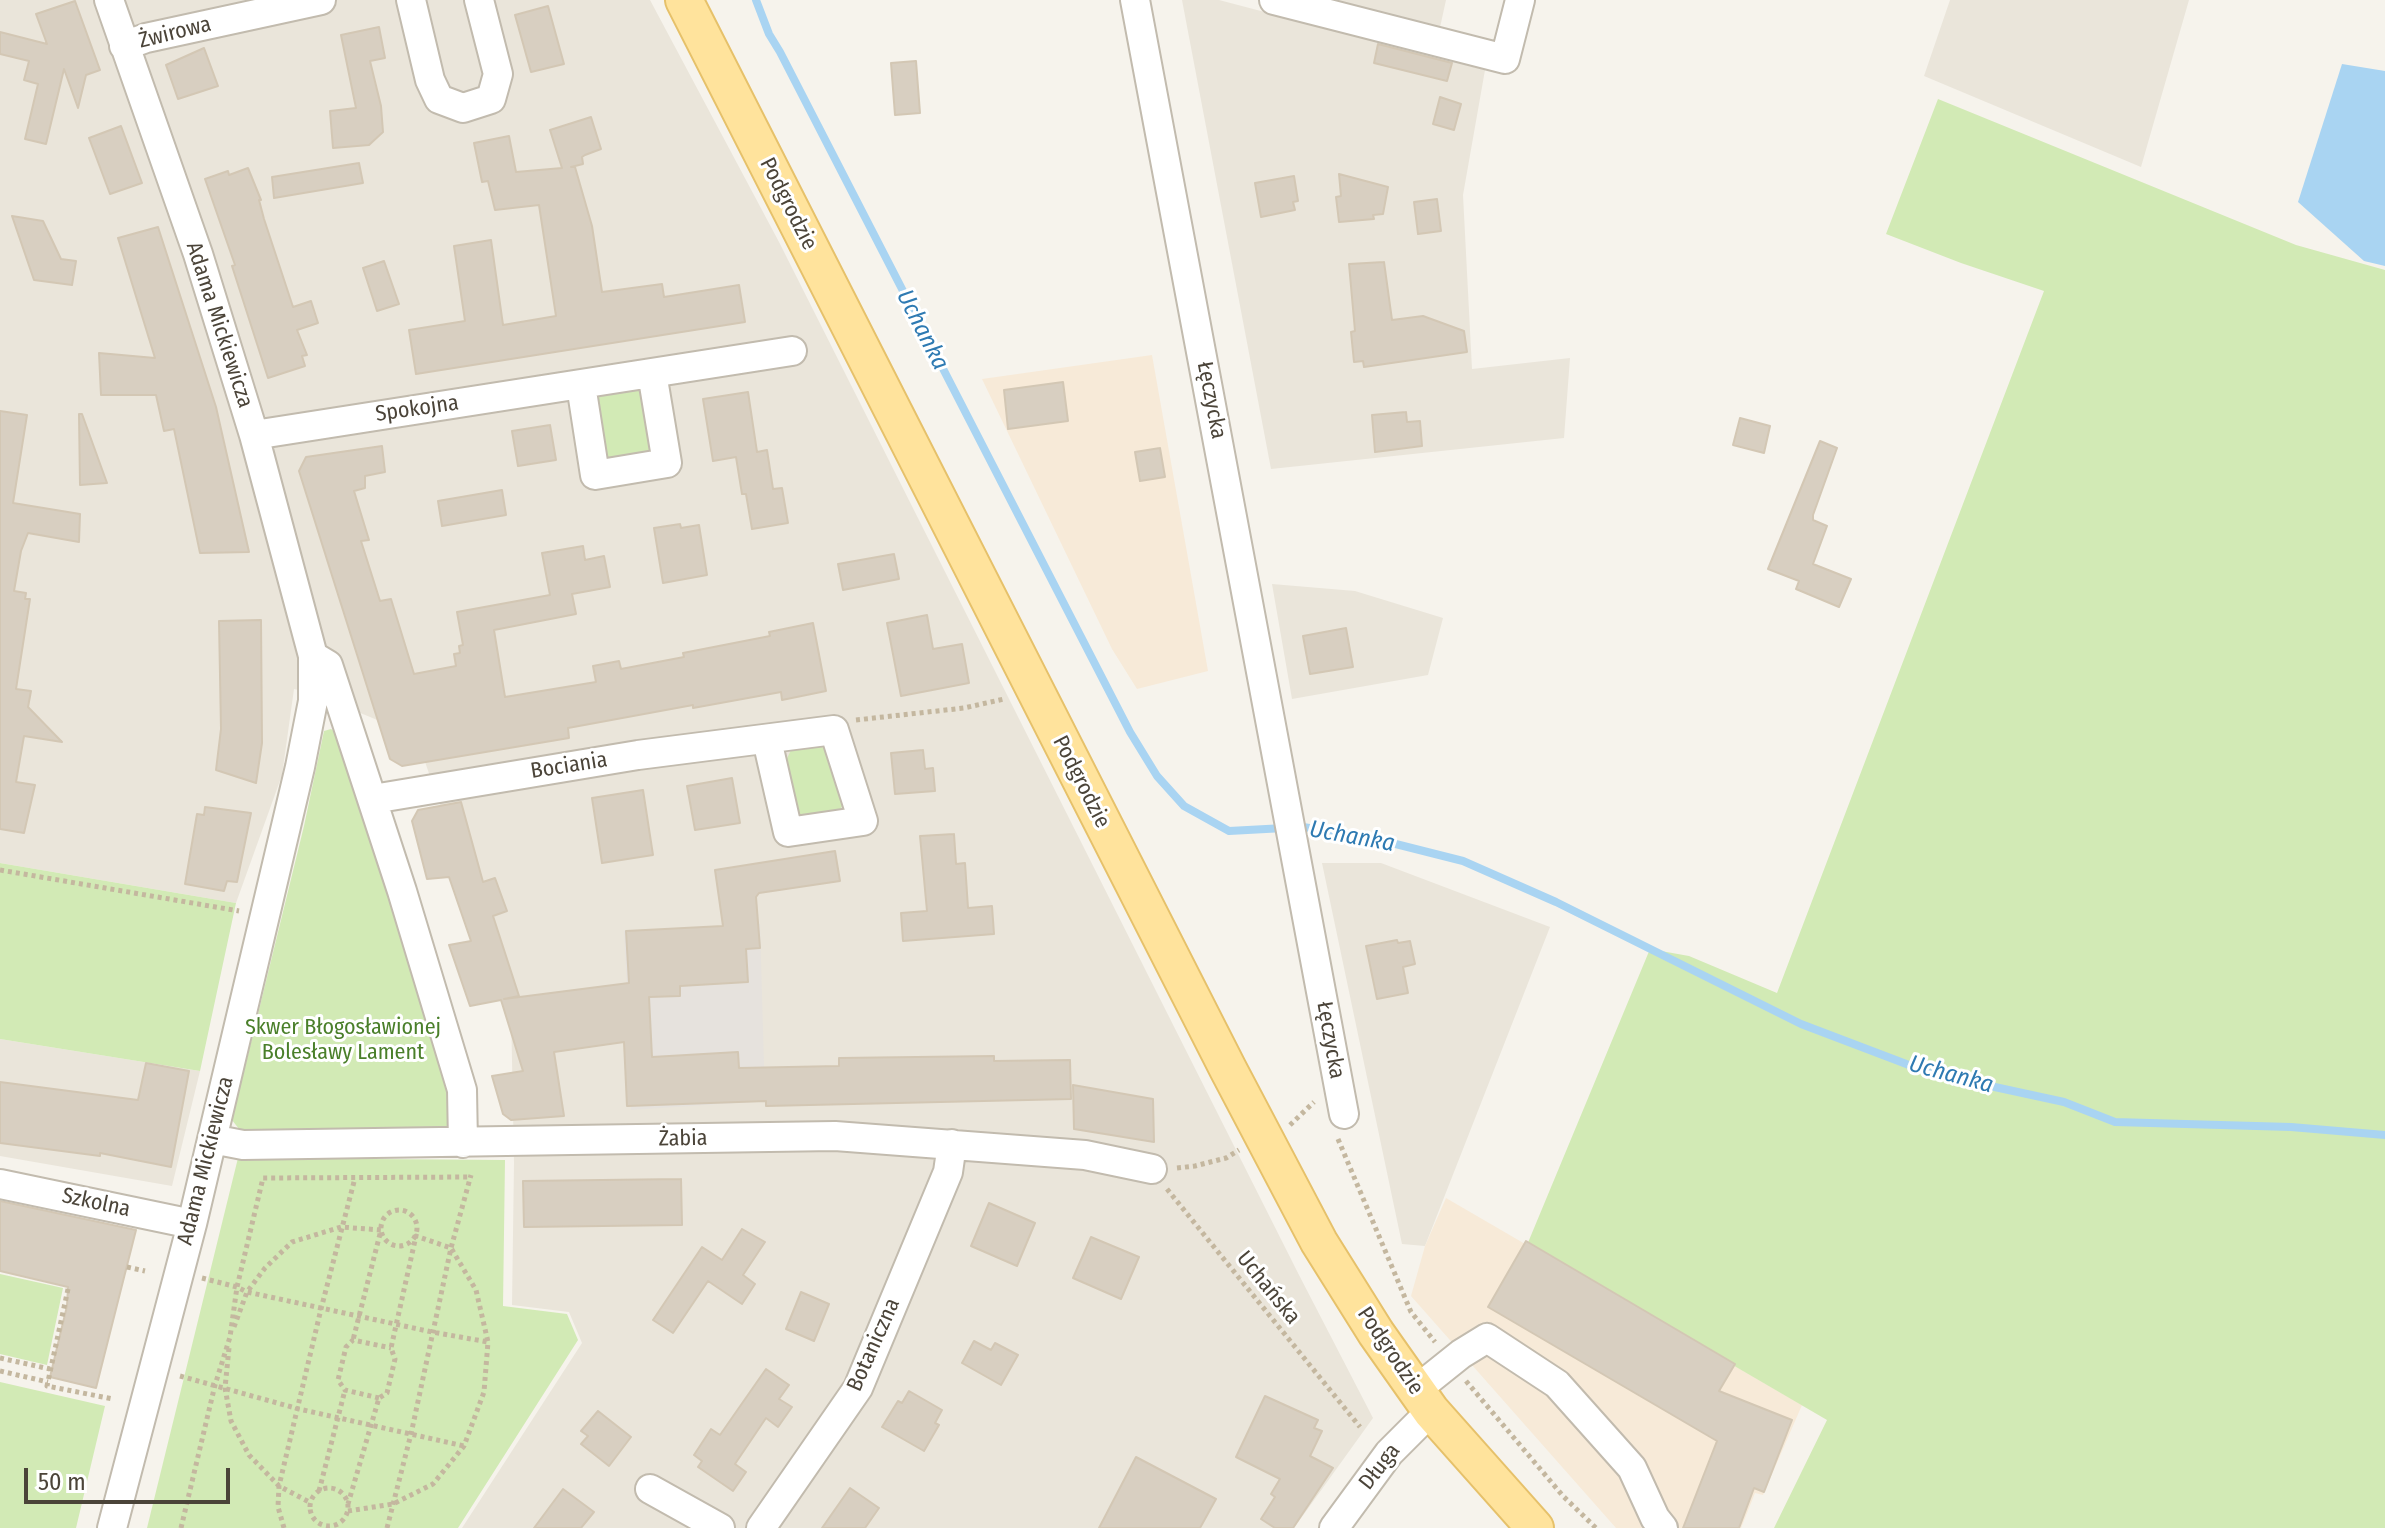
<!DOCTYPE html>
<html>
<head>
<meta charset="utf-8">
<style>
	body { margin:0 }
	#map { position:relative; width:2385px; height:1528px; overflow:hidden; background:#f6f3ec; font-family:"Fira Sans Condensed",sans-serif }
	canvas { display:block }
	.scale { position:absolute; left:24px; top:1468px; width:206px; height:36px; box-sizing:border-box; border:4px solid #4b4439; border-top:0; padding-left:10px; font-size:24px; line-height:28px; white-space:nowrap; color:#4b4439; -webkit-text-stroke:6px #fff; paint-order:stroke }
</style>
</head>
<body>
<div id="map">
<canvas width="2385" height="1528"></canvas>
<div class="scale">50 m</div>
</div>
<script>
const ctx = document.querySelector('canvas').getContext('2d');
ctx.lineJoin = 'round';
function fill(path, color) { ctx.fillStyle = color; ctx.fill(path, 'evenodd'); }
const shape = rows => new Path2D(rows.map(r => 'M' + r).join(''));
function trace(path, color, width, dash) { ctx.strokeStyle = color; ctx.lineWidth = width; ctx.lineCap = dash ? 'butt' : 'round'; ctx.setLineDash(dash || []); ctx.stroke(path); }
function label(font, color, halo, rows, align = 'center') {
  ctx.font = font + ' "Fira Sans Condensed",sans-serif'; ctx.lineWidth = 6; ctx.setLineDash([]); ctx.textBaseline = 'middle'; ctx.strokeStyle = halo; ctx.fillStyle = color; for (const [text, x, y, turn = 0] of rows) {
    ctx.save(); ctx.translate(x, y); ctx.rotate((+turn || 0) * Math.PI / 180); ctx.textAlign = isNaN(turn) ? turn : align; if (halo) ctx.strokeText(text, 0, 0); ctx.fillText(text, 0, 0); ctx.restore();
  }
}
const residential = shape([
	[0,0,650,0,779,242,1299,1275,1373,1418,1294,1528,462,1528,582,1343,569,1312,512,1305,514,1163,511,1009,416,736,312,693,294,689,282,775,236,903,0,863],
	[1182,0,1219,0,1485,70,1463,195,1472,369,1570,358,1564,438,1271,469],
	[1319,0,1446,0,1439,32],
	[1950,0,2189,0,2141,167,1924,76],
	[1272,584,1355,591,1443,618,1428,675,1292,699],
	[1322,863,1381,863,1550,927,1425,1246,1402,1244],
	[0,1039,200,1071,172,1186,0,1156]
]);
const commercial = shape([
	[1152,355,1208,671,1137,689,1112,649,982,379],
	[1446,1198,1802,1405,1763,1495,1755,1493,1741,1528,1616,1528,1411,1296,1425,1246]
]);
const industrial = shape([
	[760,924,765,1101,631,1110,627,1060,628,1006,624,931]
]);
const green = shape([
	[1938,99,2296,245,2385,270,2385,1528,1774,1528,1827,1420,1527,1245,1650,949,1689,956,1777,993,2044,291,1961,263,1886,234],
	[642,383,656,441,650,456,606,465,591,392],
	[331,729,338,734,435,1032,456,1116,447,1133,239,1129,232,1120,304,826,324,731],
	[815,745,828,749,844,802,839,812,802,816,795,811,783,767,791,750,797,746],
	[0,863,236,903,200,1071,0,1039],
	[238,1158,505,1160,503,1306,567,1314,578,1340,458,1528,147,1528],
	[0,1274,63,1288,47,1365,0,1354],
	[0,1382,105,1406,76,1528,0,1528]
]);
const water = shape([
	[2342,64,2385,71,2385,266,2364,261,2298,202]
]);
const stream = shape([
	[756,0,769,34,780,52,1130,732,1157,776,1184,806,1229,831,1303,827,1368,837,1463,861,1556,902,1801,1024,1930,1073,2064,1102,2115,1122,2291,1127,2385,1135]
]);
const building = shape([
	[75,1,100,70,86,75,78,108,64,69,46,144,25,139,38,84,24,80,29,61,0,54,0,32,47,44,36,14,75,1],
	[548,6,564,64,531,72,515,15,548,6],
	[379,27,385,58,370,61,381,106,383,132,369,145,333,148,330,111,356,108,341,35,379,27],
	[1378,44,1452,63,1447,81,1374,63,1378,44],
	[204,48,218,86,178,99,166,65,204,48],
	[916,61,920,113,895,115,891,63,916,61],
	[1440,97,1461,104,1454,130,1433,124,1440,97],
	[591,117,601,149,585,155,582,157,583,164,571,167,575,167,592,226,602,292,662,284,664,297,739,285,745,322,416,374,409,330,465,321,454,246,491,240,503,325,556,316,539,205,495,210,488,181,482,182,474,143,509,136,516,172,562,168,550,130,591,117],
	[121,126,142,183,110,194,89,138,121,126],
	[359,163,363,183,274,198,272,177,359,163],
	[248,168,261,200,259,200,264,219,293,307,311,301,318,323,297,330,307,355,302,356,305,366,268,378,232,266,235,265,205,179,228,171,229,175,248,168],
	[1339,174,1388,187,1383,214,1373,215,1374,219,1339,222,1336,197,1341,196,1339,174],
	[1294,176,1298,201,1293,202,1295,210,1261,217,1255,183,1294,176],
	[1437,199,1441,231,1418,234,1414,202,1437,199],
	[12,216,43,221,61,259,76,261,72,285,34,280,12,216],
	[158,227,216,407,249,552,200,553,174,429,164,431,156,395,101,395,99,353,155,358,118,238,158,227],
	[384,261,399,304,377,311,363,268,384,261],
	[1384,262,1392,320,1423,316,1464,331,1467,352,1364,367,1363,361,1354,362,1351,332,1355,331,1349,264,1384,262],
	[1063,382,1068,421,1008,429,1004,390,1063,382],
	[748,392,757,452,767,450,773,489,782,488,788,523,752,529,746,494,742,494,736,457,713,461,703,399,748,392],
	[0,411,27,415,13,503,80,514,79,542,28,533,21,551,14,591,26,593,25,599,30,599,16,689,31,691,28,707,62,742,24,736,16,782,35,785,24,833,0,829,0,411],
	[1406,412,1407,422,1420,421,1422,446,1375,452,1372,415,1406,412],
	[79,414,82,414,107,483,80,485,79,414],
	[1740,418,1770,426,1764,453,1733,445,1740,418],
	[550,425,556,460,518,466,512,431,550,425],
	[1820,441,1837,448,1813,515,1813,520,1827,526,1813,564,1851,579,1839,607,1796,589,1799,581,1768,569,1820,441],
	[382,446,385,472,365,476,365,488,354,491,369,540,361,541,380,601,391,599,414,674,456,666,454,654,460,653,459,646,463,645,457,612,550,595,542,553,583,546,585,560,604,556,610,587,572,594,576,614,494,630,505,697,596,682,593,666,619,661,621,669,684,657,683,653,770,636,769,632,813,623,826,691,782,700,781,692,693,708,693,705,568,728,569,738,402,766,390,759,299,471,306,457,382,446],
	[1160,448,1165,477,1140,481,1135,452,1160,448],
	[502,490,506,515,442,526,438,501,502,490],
	[680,524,681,528,699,525,707,575,663,583,654,528,680,524],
	[894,554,899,579,843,590,838,564,894,554],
	[927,615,933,649,962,644,969,683,901,696,887,623,927,615],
	[261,620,262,743,256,783,216,770,221,729,219,621,261,620],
	[1346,628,1353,667,1310,674,1303,636,1346,628],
	[923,750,925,769,933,768,935,791,895,794,891,753,923,750],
	[732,778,740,823,695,830,687,786,732,778],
	[643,790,653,855,602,863,592,798,643,790],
	[461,802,483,882,495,878,507,911,493,916,519,996,504,999,629,983,626,931,723,926,715,870,835,851,840,881,759,893,756,897,760,948,746,949,748,982,680,986,680,996,649,997,652,1057,738,1052,739,1068,839,1066,839,1058,994,1056,994,1061,1070,1060,1071,1099,766,1106,766,1101,627,1106,624,1042,554,1052,564,1116,511,1120,503,1114,492,1076,523,1071,501,1000,470,1006,449,945,471,941,449,877,427,879,412,821,418,810,461,802],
	[205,807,251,813,237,882,227,881,224,891,185,884,197,814,204,815,205,807],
	[954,834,956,864,965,863,968,908,992,906,994,934,903,941,901,913,927,911,920,836,954,834],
	[1397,940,1398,943,1410,941,1415,964,1403,967,1408,993,1377,999,1366,946,1397,940],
	[146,1063,189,1071,171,1167,100,1153,100,1156,0,1143,0,1082,138,1100,146,1063],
	[1073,1085,1153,1099,1154,1142,1074,1129,1073,1085],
	[681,1179,682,1225,524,1227,523,1181,681,1179],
	[0,1201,136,1230,96,1388,50,1377,67,1306,68,1287,0,1271,0,1201],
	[989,1203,1035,1223,1017,1266,971,1246,989,1203],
	[742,1229,765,1242,743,1275,755,1284,742,1304,708,1281,673,1333,653,1320,702,1247,722,1260,742,1229],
	[1091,1237,1139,1257,1121,1299,1073,1278,1091,1237],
	[1526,1241,1735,1364,1719,1391,1792,1420,1764,1492,1754,1488,1739,1528,1683,1528,1717,1441,1488,1307,1526,1241],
	[801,1292,829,1304,814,1341,786,1329,801,1292],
	[974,1341,991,1350,995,1343,1018,1355,1001,1385,962,1363,974,1341],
	[766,1369,789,1385,779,1399,792,1407,778,1427,766,1418,735,1464,746,1472,733,1491,698,1467,702,1461,694,1455,711,1429,720,1435,766,1369],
	[909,1391,942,1410,935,1423,939,1425,924,1451,882,1427,898,1401,902,1403,909,1391],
	[1265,1396,1318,1420,1314,1428,1322,1431,1310,1456,1333,1468,1293,1528,1275,1528,1261,1519,1275,1497,1271,1494,1280,1479,1236,1457,1265,1396],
	[598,1411,631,1437,609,1466,581,1444,588,1436,581,1431,598,1411],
	[1136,1457,1216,1499,1200,1528,1099,1528,1136,1457],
	[850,1488,879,1508,865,1528,822,1528,850,1488],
	[563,1489,594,1512,581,1528,534,1528,563,1489]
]);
const path = shape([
	[856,720,964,708,1004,699],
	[0,870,239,911],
	[1290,1125,1314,1102],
	[1338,1139,1411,1312,1435,1342],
	[1177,1168,1195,1166,1226,1158,1239,1150],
	[1167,1189,1360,1427],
	'381 1228a18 18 0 1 1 36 0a18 18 0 1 1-36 0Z',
	[127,1267,145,1271],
	[202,1278,237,1287,247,1292,432,1332,488,1342],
	[68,1289,47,1386,113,1399],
	[234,1327,247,1292,265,1268,292,1242,341,1227,381,1230,353,1340],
	[229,1348,225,1388,231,1421,249,1455,279,1486,311,1503],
	[0,1358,50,1369],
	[0,1371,48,1382],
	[180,1376,299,1409,464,1446],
	[1466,1381,1563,1496,1596,1528],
	[379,1398,345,1390,338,1380,346,1347,353,1340,391,1348],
	'310 1507a19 19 0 1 1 38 0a19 19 0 1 1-38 0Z',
	[319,1491,345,1390],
	[348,1511,393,1504,433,1484,464,1446,484,1392,488,1342,476,1290,451,1248,416,1236,391,1348,395,1359,387,1393,379,1398,348,1504],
	[181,1528,215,1385,230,1337,237,1287,263,1178,471,1177],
	[284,1528,278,1507,279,1486,321,1309,355,1178],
	[387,1528,411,1434,451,1248,471,1175]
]);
const minor = shape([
	[109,0,198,254,254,435,313,656,313,701,300,767,192,1224,112,1528],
	[411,0,430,80,439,99,463,108,491,99,498,74,479,0],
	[1135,0,1344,1114],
	[1274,0,1505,59,1520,0],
	[124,46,146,38,321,0],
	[581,385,595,475,667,463,652,373],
	[254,435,792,351],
	[313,656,328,665,402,891,462,1090,463,1143],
	[373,799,638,755,834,730,863,821,788,832,767,740],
	[212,1139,243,1145,835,1136,1085,1155,1152,1169],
	[0,1184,192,1224],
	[1416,1390,1461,1354,1487,1338,1557,1384,1632,1468,1655,1518,1663,1528],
	[650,1489,720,1528],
	[761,1528,858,1388,948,1172,952,1144],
	[1334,1528,1389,1453,1431,1411]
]);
const major = shape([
	[684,0,1228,1069,1319,1242,1376,1333,1431,1411,1535,1528]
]);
const streetNames = [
	["Żwirowa",175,33,-14],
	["Podgrodzie",788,204,63],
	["Adama Mickiewicza",219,325,72],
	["Łęczycka",1211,400,79],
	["Spokojna",417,409,-8],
	["Bociania",569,766,-9],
	["Podgrodzie",1081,782,63],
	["Łęczycka",1330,1040,80],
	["Żabia",683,1139,-1],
	["Adama Mickiewicza",206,1161,-76],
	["Szkolna",96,1203,12],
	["Uchańska",1268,1288,51],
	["Botaniczna",874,1345,-66],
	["Podgrodzie",1390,1351,56],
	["Długa",1380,1467,-52]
];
const parkNames = [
	["Skwer Błogosławionej",343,1028],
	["Bolesławy Lament",343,1053]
];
const waterNames = [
	["Uchanka",922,330,63],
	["Uchanka",1352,837,10],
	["Uchanka",1951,1075,15]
];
fill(residential, '#eae5da');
fill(commercial, '#f7ead8');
fill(industrial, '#e6e2dd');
fill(green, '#d2eab5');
fill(water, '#a9d4f2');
trace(stream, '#a9d4f2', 8);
fill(building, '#d8cfc1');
trace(building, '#d3c7b4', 2);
trace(minor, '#c2bbae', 32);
trace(major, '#e6c16a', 40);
trace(path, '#c4b79f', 5, [4, 4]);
trace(minor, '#fff', 28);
trace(major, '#ffe39c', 36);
label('22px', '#4b4439', '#fff', streetNames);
label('22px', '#4a7f2a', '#fff', parkNames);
label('italic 24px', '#2e7ab2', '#fff', waterNames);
</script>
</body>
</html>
